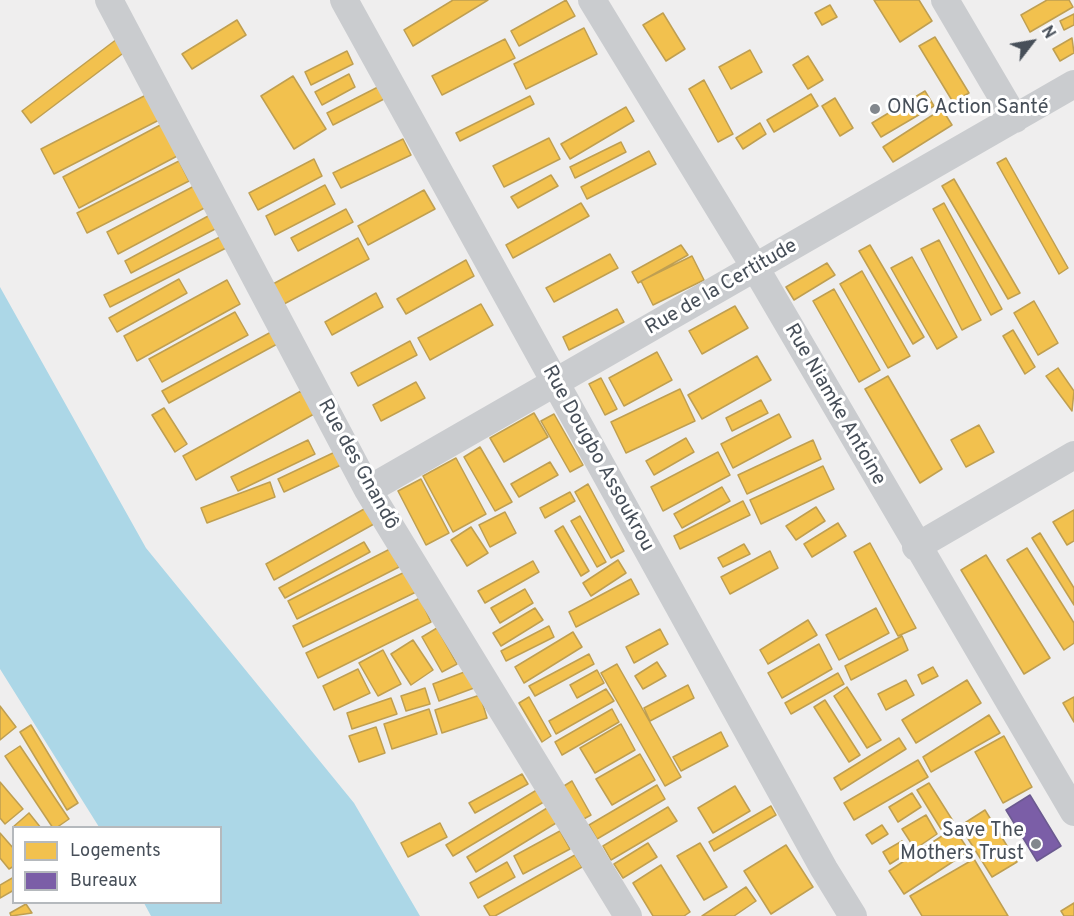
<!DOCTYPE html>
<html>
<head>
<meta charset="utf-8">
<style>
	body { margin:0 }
	#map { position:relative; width:1074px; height:916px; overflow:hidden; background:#efeeee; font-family:Overpass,sans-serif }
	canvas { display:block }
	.legend { position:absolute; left:12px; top:826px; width:210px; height:78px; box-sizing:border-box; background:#fff; border:2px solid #b5b9bd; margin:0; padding:8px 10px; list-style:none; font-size:18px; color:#474f59 }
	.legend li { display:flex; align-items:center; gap:12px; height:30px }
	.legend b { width:30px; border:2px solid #b5b9bd }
	.north { position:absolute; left:1002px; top:12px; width:60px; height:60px; -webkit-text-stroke:4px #fff; paint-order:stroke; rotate:59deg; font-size:16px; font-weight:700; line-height:24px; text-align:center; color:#474f59 }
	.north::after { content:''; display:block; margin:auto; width:21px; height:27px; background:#474f59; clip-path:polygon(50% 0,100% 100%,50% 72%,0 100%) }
</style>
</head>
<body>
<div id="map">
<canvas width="1074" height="916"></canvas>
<ul class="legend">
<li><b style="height:16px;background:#f2c14e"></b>Logements</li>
<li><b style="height:16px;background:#7b5ea7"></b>Bureaux</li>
</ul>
<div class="north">N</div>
</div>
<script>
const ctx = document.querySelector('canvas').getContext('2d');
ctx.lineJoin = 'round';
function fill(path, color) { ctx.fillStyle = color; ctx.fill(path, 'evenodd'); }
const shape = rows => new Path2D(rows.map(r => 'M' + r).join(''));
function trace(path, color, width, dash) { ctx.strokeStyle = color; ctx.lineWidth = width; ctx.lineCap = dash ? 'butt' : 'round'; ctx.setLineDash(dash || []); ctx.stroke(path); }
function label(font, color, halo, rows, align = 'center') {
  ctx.font = font + ' Overpass,sans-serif'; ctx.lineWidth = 6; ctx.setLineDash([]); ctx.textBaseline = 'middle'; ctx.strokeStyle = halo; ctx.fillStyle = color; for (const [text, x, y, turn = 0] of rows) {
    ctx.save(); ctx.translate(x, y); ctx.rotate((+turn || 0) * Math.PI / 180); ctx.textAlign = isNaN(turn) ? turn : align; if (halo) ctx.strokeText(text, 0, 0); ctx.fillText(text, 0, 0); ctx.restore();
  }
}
const water = shape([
	[0,287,146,548,354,803,420,916,151,916,144,903,220,902,220,828,99,827,0,669]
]);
const homes = shape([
	[453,0,488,0,413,46,404,30,453,0],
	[566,0,575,16,519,46,511,31,566,0],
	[874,0,919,0,932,21,900,42,874,0],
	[1047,0,1069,0,1073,7,1030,32,1021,15,1047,0],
	[830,5,837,17,822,25,815,13,830,5],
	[663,13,685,49,666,61,643,25,663,13],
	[1074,14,1074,25,1064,30,1060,21,1074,14],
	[237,20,246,35,192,69,182,54,237,20],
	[584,28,597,54,526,89,514,64,584,28],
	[935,37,969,93,953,102,919,46,935,37],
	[1072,38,1074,53,1060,61,1053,49,1072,38],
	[117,39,126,51,31,123,22,111,117,39],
	[505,39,515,58,442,95,432,76,505,39],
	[750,50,762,72,731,89,719,67,750,50],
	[347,51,353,64,311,85,305,72,347,51],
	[808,56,823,80,808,89,793,65,808,56],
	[349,74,355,87,322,105,315,92,349,74],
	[293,76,326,129,294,149,261,96,293,76],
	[704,80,733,134,718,142,689,89,704,80],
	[378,87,384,99,333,125,327,113,378,87],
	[925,91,934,106,881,137,872,123,925,91],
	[148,94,161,119,54,174,41,149,148,94],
	[811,94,818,106,774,132,767,120,811,94],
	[530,96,534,104,460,141,456,133,530,96],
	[835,98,853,128,840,136,822,106,835,98],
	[626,107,634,121,570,159,561,144,626,107],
	[942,109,952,125,893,162,883,147,942,109],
	[164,123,181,154,79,208,63,177,164,123],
	[760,123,766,134,743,149,736,138,760,123],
	[549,138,560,159,504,187,493,166,549,138],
	[403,139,411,155,341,188,333,173,403,139],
	[621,142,626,152,575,178,570,167,621,142],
	[649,151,656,164,587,199,581,187,649,151],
	[1006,158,1068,268,1059,274,997,163,1006,158],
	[314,159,322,176,258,210,249,193,314,159],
	[179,161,189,181,87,233,77,213,179,161],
	[551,175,558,186,518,208,511,197,551,175],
	[954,179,1020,293,1008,299,942,186,954,179],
	[198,184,210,205,118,254,107,232,198,184],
	[325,185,335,204,275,235,266,216,325,185],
	[424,190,435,209,368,245,358,226,424,190],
	[581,203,589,216,513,258,506,245,581,203],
	[944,203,1002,309,991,315,933,209,944,203],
	[346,209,353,222,298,251,291,238,346,209],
	[210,215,217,228,131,273,125,261,210,215],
	[222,236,228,247,110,307,104,295,222,236],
	[358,238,369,259,284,304,273,284,358,238],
	[939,240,981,320,962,330,921,249,939,240],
	[681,245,688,255,638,283,632,272,681,245],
	[870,245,924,337,913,344,859,251,870,245],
	[610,254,618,268,554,302,546,288,610,254],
	[692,256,704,280,653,305,641,281,692,256],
	[912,257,957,337,937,349,891,268,912,257],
	[466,260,474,276,406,314,397,299,466,260],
	[827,263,835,275,794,300,786,287,827,263],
	[862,271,910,356,888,368,840,284,862,271],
	[179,279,187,293,117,332,109,318,179,279],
	[227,280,240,304,137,361,124,336,227,280],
	[834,289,880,370,859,382,813,301,834,289],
	[376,293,383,307,332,335,325,322,376,293],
	[1034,301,1058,343,1038,355,1014,313,1034,301],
	[481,304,493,325,430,360,418,338,481,304],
	[735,306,748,328,702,354,689,331,735,306],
	[617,309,624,322,569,350,563,337,617,309],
	[235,312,248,335,162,382,149,359,235,312],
	[1013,330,1035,367,1025,374,1003,336,1013,330],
	[273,331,279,343,169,403,162,391,273,331],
	[410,341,417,355,358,386,351,373,410,341],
	[657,352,672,380,624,406,609,378,657,352],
	[757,356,771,380,702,419,688,395,757,356],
	[1058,368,1074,391,1072,411,1046,376,1058,368],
	[888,376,942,469,920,483,865,389,888,376],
	[601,378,617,409,605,415,589,384,601,378],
	[416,382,425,398,381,421,373,405,416,382],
	[680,389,695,421,626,453,611,422,680,389],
	[301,391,314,414,196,480,183,456,301,391],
	[761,400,768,413,732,431,726,418,761,400],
	[164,408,187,444,175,452,152,415,164,408],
	[534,413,548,437,504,462,490,438,534,413],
	[554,414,583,465,570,472,541,421,554,414],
	[779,414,791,437,733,468,721,444,779,414],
	[979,425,994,452,966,467,951,440,979,425],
	[686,438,694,452,654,475,646,461,686,438],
	[308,440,315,454,238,491,231,477,308,440],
	[813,440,821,459,747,494,738,475,813,440],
	[480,447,512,502,495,511,464,457,480,447],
	[335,452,341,465,284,492,278,479,335,452],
	[718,452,730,475,663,511,651,487,718,452],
	[456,458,486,514,453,532,423,476,456,458],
	[550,462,558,475,519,497,511,484,550,462],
	[823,466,834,489,761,524,750,500,823,466],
	[421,479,449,533,426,545,398,491,421,479],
	[270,482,275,497,207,523,201,508,270,482],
	[588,484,624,551,611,558,575,492,588,484],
	[722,487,730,501,682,528,674,514,722,487],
	[570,492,575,501,545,518,540,508,570,492],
	[743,501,750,515,680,549,674,536,743,501],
	[373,504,381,520,274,580,266,564,373,504],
	[816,507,825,521,796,540,786,526,816,507],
	[1074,510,1074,541,1067,545,1053,522,1074,510],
	[505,512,516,533,490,547,479,525,505,512],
	[580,516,606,562,597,567,571,521,580,516],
	[838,523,846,536,812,557,804,544,838,523],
	[563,526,589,571,581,576,555,531,563,526],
	[471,527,488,553,467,566,451,540,471,527],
	[1040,533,1074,588,1074,605,1032,538,1040,533],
	[364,542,370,552,285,598,279,588,364,542],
	[870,543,916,628,898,636,854,552,870,543],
	[744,544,750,554,723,567,718,558,744,544],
	[1027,548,1074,623,1074,643,1064,650,1007,560,1027,548],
	[390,549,399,567,297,619,288,601,390,549],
	[770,551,778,568,730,594,721,577,770,551],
	[986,555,1050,658,1024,674,961,570,986,555],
	[618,560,626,573,591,596,583,583,618,560],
	[533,561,539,572,485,603,478,591,533,561],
	[407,571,416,592,303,647,293,626,407,571],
	[631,579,639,594,576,627,569,612,631,579],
	[525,589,533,603,500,623,491,608,525,589],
	[420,598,431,622,318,678,306,653,420,598],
	[535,608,543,620,501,646,493,633,535,608],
	[876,608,889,633,839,660,826,635,876,608],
	[808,620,817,635,768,664,760,650,808,620],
	[549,626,554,637,506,661,501,651,549,626],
	[437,628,457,664,442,672,422,637,437,628],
	[660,629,668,644,634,663,626,647,660,629],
	[573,632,582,647,524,683,515,667,573,632],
	[902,636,908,650,851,680,845,666,902,636],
	[413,640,433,670,411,685,391,654,413,640],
	[819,644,832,669,782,698,768,673,819,644],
	[383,650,401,684,378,696,359,663,383,650],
	[589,654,594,664,535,696,529,686,589,654],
	[657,662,666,676,643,689,635,676,657,662],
	[617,664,681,777,665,786,601,673,617,664],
	[933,667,938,676,922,684,918,675,933,667],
	[358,669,370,693,334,710,323,686,358,669],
	[597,670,604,683,577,698,570,685,597,670],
	[467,671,474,688,439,701,433,684,467,671],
	[838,673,844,684,791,714,785,703,838,673],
	[906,680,914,695,886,710,878,694,906,680],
	[967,680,981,703,916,743,902,720,967,680],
	[688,685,694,698,650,721,644,708,688,685],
	[847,687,881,740,867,748,834,696,847,687],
	[425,688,430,704,406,711,401,696,425,688],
	[606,689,614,701,556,734,549,721,606,689],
	[480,695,487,718,442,733,435,710,480,695],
	[529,697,551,736,542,742,519,703,529,697],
	[1074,697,1074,722,1063,703,1074,697],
	[391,698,397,714,352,729,347,713,391,698],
	[825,700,860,755,849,762,814,707,825,700],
	[0,706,16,727,0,740,0,706],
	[429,709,437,734,392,749,384,724,429,709],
	[612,709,619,722,562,755,555,742,612,709],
	[989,715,1000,733,931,772,923,757,989,715],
	[621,724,635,750,595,773,580,748,621,724],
	[31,725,78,803,67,810,20,732,31,725],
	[376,727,385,753,359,762,349,736,376,727],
	[721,732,728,746,681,771,673,757,721,732],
	[1004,736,1032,787,1003,803,975,752,1004,736],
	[899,738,906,749,841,790,834,778,899,738],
	[20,746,69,819,56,828,53,828,5,756,20,746],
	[640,754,655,780,612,805,596,779,640,754],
	[918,760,928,777,854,820,844,803,918,760],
	[522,774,528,784,475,813,469,803,522,774],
	[572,781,591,815,578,822,559,789,572,781],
	[0,782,23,809,5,824,0,818,0,782],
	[929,783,953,821,941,829,917,790,929,783],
	[657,785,665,799,597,839,589,825,657,785],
	[735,786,750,811,713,833,698,808,735,786],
	[540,788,547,800,453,856,446,845,540,788],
	[912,793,921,807,898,822,889,807,912,793],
	[552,805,561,820,476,872,467,857,552,805],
	[771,806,776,815,714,851,709,842,771,806],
	[668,807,677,821,611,860,603,846,668,807],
	[985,810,1017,862,992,877,960,826,985,810],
	[29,813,41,828,14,828,13,827,29,813],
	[926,815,937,834,915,849,902,829,926,815],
	[440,823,447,837,408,857,401,843,440,823],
	[882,825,888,834,872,844,866,835,882,825],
	[954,828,969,851,904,894,889,871,954,828],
	[560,831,570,849,523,874,514,856,560,831],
	[0,833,14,849,14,866,9,869,0,858,0,833],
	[902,841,909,852,890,864,883,852,902,841],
	[648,843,657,857,623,878,614,864,648,843],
	[700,843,727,887,704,900,677,856,700,843],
	[786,845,813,887,771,914,744,871,786,845],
	[575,855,582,867,495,916,490,916,484,906,575,855],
	[974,859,1008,916,922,916,910,896,974,859],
	[507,862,515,877,478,898,470,883,507,862],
	[661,865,690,912,684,916,653,916,633,883,661,865],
	[14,877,14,890,0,898,0,885,14,877],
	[746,887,756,901,734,916,702,916,746,887],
	[1074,903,1074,916,1064,916,1061,911,1074,903],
	[26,904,32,913,11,916,10,913,26,904]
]);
const offices = shape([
	[1030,795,1061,846,1037,861,1006,810,1030,795]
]);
const street = shape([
	[109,0,368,490,628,916],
	[344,0,824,869,853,916],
	[592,0,756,269,1074,812],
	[945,0,1015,119],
	[368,490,1074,84],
	[916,547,1074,455]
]);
const markers = [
	[875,109,6,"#82878d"],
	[1036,844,6,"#82878d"]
];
const poiNames = [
	["ONG Action Santé",887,109],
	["Save The",1024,832,"right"],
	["Mothers Trust",1024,855,"right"]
];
const streetNames = [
	["Rue de la Certitude",722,288,-30],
	["Rue Niamke Antoine",834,405,60],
	["Rue Dougbo Assoukrou",597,459,61],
	["Rue des Gnandô",357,465,61]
];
fill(water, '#acd7e7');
fill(homes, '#f2c14e');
trace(homes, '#bf9f51', 1.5);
fill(offices, '#7b5ea7');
trace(offices, '#6b5a90', 1.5);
trace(street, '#cacccf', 28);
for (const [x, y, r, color] of markers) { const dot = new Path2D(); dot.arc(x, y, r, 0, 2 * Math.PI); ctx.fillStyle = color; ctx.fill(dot); trace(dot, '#fff', 2); }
label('20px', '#474f59', '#fff', poiNames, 'left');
label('20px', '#474f59', '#fff', streetNames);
</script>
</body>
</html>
